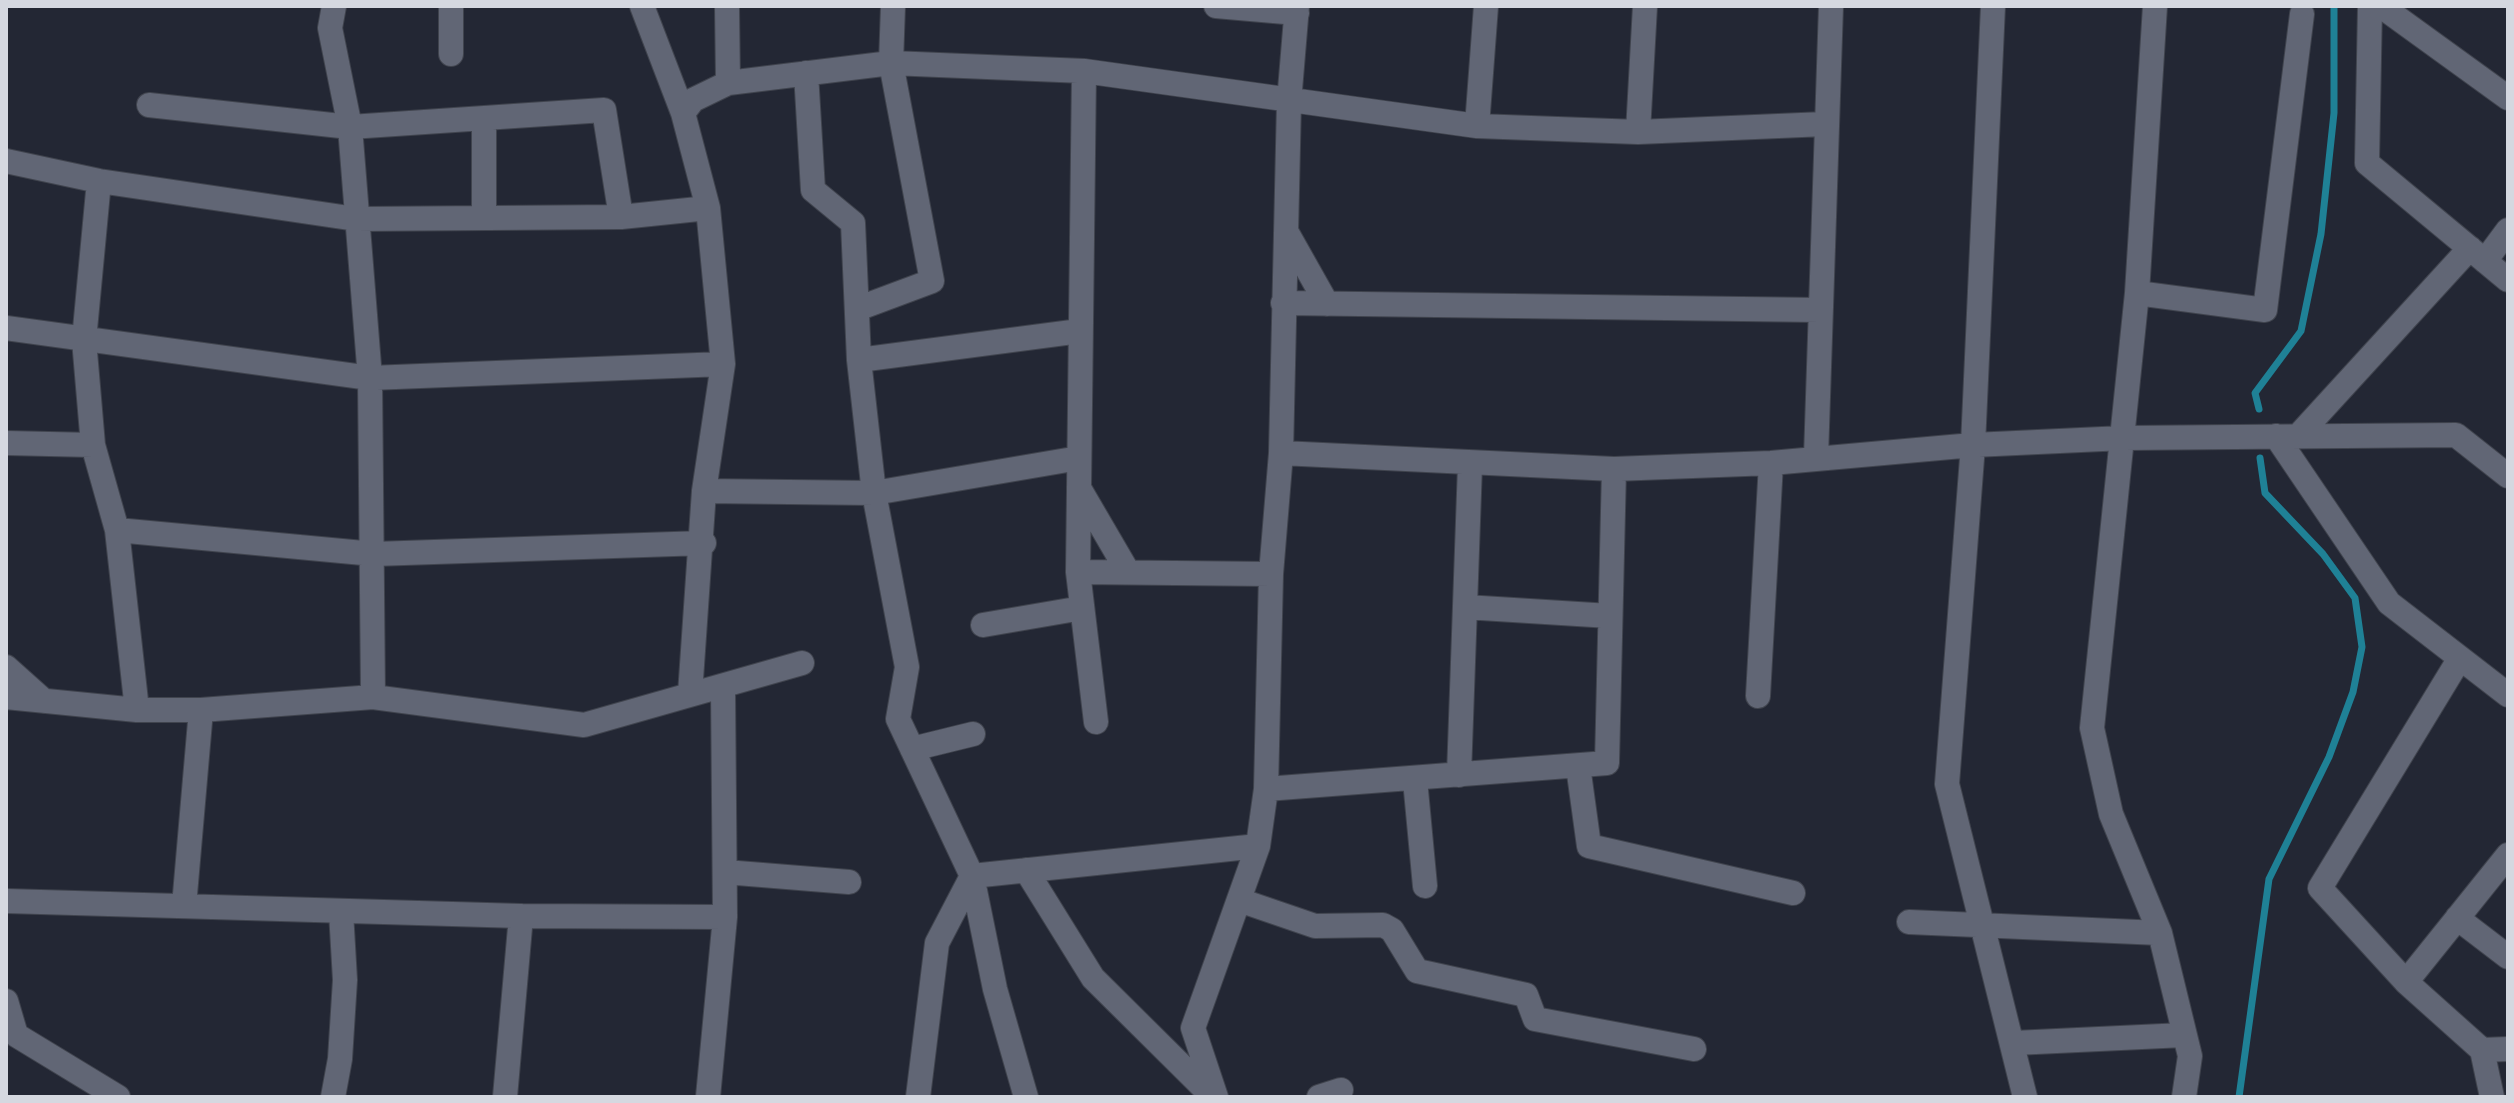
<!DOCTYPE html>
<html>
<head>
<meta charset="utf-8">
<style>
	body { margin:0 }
	#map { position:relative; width:2514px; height:1103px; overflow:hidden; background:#232734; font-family:Merriweather,serif }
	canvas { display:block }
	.frame { position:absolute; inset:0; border:8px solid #d5d8e0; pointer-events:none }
</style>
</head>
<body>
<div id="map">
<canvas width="2514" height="1103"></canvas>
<div class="frame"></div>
</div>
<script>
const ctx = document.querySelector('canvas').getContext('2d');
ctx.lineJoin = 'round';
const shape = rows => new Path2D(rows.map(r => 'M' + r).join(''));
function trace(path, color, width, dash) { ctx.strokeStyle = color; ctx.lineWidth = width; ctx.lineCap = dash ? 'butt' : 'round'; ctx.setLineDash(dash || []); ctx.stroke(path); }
const stream = shape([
	[2259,409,2255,393,2301,331,2321,234,2334,113,2334,6],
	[2239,1097,2269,879,2329,757,2353,692,2362,647,2355,598,2323,554,2265,493,2260,458]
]);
const minor = shape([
	[334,6,330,28,350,127,370,378,373,697],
	[642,6,683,113,708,208,723,364,704,491,690,694],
	[727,6,728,83],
	[1216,6,1297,13],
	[1993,6,1973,445,1947,784,2025,1097],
	[2155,6,2137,293,2092,728,2111,814,2160,933,2190,1056,2184,1097],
	[2370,6,2367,163,2508,280],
	[2381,6,2508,98],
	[451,54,451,6],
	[1084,71,1078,572,1096,722],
	[806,73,813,190,853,223,859,360,874,493,907,667,898,719,972,876,995,989,1026,1097],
	[149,105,350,127,604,110,621,217],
	[683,113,693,100,728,83,891,63,1084,71,1477,126,1638,132,1825,124],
	[484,118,484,218],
	[1477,126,1486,6],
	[1638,132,1645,6],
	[6,161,99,181,356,219,621,217,708,208],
	[99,181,84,340,93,445,117,530,137,710],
	[1287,233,1327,304],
	[2485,261,2508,230],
	[2137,293,2265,310,2302,14],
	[1283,303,1819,310],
	[857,309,932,281,891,63,893,6],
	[6,328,370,378,723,364],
	[859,360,1080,331],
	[2276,436,2389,603,2508,695],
	[2298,436,2470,248],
	[6,443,93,445],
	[1281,453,1614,469,1771,463,1973,445,2124,438,2456,435,2508,476],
	[1816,457,1831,6],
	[1079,488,1128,572],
	[704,491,874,493,1079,458],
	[117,530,374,554,704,543],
	[1078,572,1271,574],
	[1465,607,1610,616],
	[983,625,1082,608],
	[2460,658,2320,888,2406,982,2482,1050],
	[6,667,44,701],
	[1758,696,1771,463],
	[6,697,137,710,201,710,373,697,584,725,802,663],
	[912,749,973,734],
	[1578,766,1589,846,1793,893],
	[1459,775,1470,465],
	[1415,780,1425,886],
	[1266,789,1607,763,1614,469],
	[1026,870,1093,978,1213,1097],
	[725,872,849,882],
	[1239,900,1315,926,1383,925,1392,930,1417,971,1526,995,1535,1019,1694,1049],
	[6,901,521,916,725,917],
	[184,906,201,710],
	[2457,918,2508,957],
	[1909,922,2160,933],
	[2406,982,2508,855],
	[6,1001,16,1035,118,1097],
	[2014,1043,2184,1035],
	[333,1097,340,1059,345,980,341,912],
	[505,1097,521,916],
	[708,1097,725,917,723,688],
	[918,1097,937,943,972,876,1258,846],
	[1216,1097,1193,1028,1258,846,1266,789,1271,574,1281,453,1289,102,1297,6],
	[1319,1097,1341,1090],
	[2492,1097,2482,1050,2508,1049]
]);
trace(stream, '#1f8196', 7);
trace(minor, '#40444e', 26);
trace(minor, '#616675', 24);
</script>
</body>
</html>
